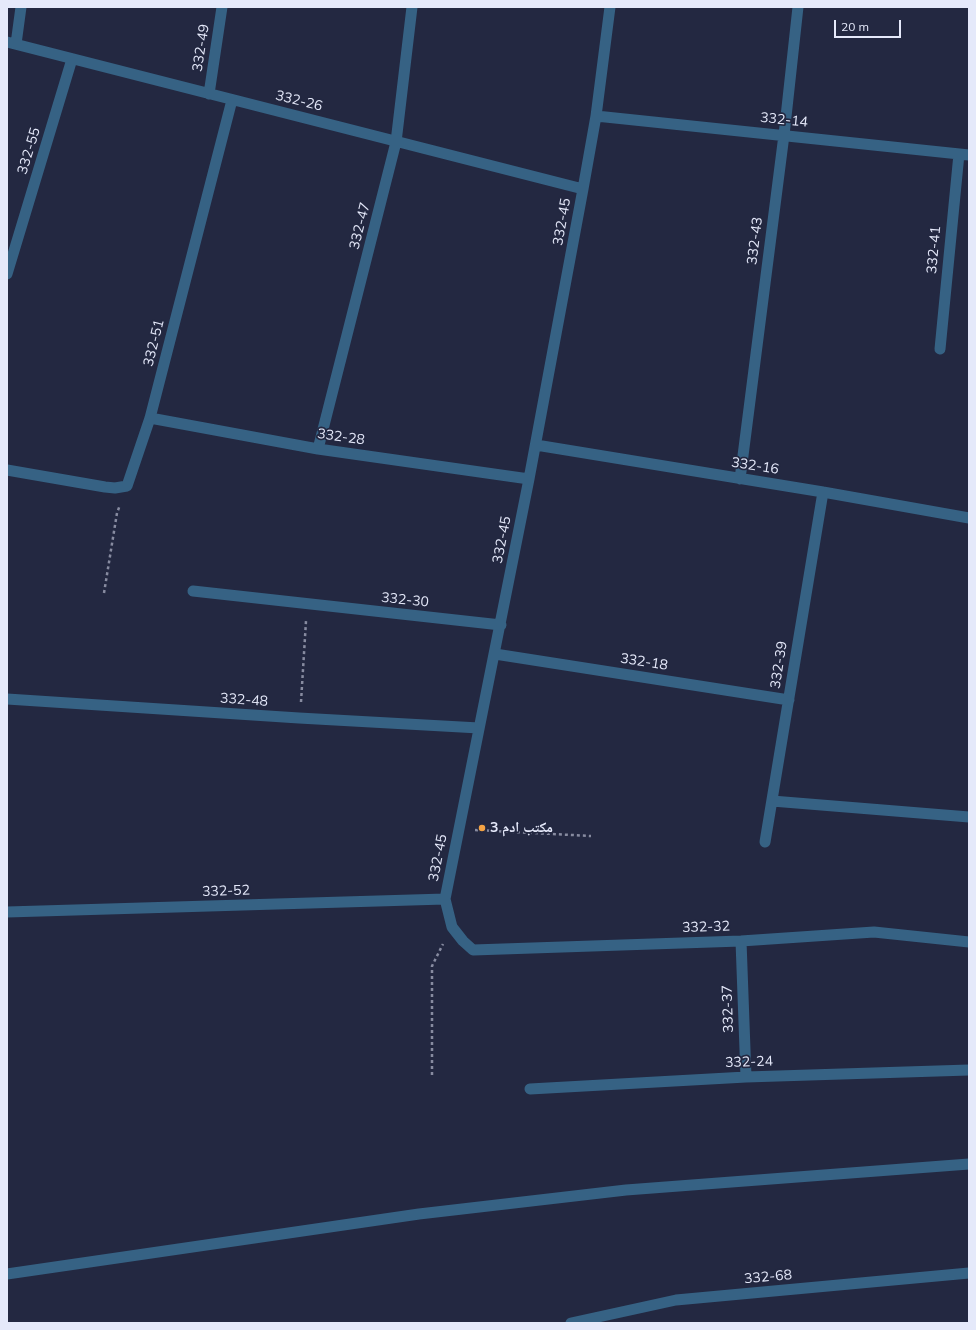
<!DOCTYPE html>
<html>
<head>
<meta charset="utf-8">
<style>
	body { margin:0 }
	#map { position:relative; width:976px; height:1330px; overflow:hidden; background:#232841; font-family:Mulish,sans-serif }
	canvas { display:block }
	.frame { position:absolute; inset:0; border:8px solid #e5e9fa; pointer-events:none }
	.scale { position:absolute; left:834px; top:20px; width:67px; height:18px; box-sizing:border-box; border:2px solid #e5e9fa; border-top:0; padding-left:5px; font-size:12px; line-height:14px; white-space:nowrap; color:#e5e9fa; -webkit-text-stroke:3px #232841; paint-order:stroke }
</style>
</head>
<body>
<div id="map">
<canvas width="976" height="1330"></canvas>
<div class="frame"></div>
<div class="scale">20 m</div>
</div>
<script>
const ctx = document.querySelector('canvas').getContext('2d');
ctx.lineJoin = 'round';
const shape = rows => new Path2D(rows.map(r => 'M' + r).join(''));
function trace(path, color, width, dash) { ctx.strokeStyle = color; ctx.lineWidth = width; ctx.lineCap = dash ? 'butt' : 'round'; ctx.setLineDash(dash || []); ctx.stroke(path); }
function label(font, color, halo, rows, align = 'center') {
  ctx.font = font + ' Mulish,"Noto Naskh Arabic",sans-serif'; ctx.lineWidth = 3.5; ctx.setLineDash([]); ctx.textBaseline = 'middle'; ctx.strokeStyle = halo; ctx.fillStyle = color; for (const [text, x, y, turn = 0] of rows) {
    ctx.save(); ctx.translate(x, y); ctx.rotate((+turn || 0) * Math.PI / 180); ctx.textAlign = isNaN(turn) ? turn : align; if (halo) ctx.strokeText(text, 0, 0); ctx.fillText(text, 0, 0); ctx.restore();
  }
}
const path = shape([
	[104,593,117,513,120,505],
	[301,702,306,621],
	[475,830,591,836],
	[432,1075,432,966,443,944]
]);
const minor = shape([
	[610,7,596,116,583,189,529,479,445,899,452,927,463,941,473,950,741,941,874,932,969,942],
	[7,42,583,189],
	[16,44,21,7],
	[209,94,222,7],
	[596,116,969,155],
	[7,274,72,59],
	[940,349,959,154],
	[150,418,318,449,529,479],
	[536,445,823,492,969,518],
	[318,449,396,142,412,7],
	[7,470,105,487,115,488,127,486,150,418,232,100],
	[740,479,784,135,798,7],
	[193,591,501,625],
	[495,654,789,700],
	[7,699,299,718,479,728],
	[772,801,969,817],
	[765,842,823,492],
	[7,912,445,899],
	[741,941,746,1077],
	[530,1089,746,1077,969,1070],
	[7,1274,419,1214,626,1190,969,1164],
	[571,1323,676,1300,969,1273]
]);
const markers = [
	[482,828,4,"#f4a344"]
];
const streetNames = [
	["332-49",201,48,-81],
	["332-26",299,101,14],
	["332-14",784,120,6],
	["332-55",29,151,-73],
	["332-45",562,222,-80],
	["332-47",360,226,-76],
	["332-43",755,241,-83],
	["332-41",934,250,-85],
	["332-51",154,343,-76],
	["332-28",341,437,8],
	["332-16",755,466,9],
	["332-45",502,540,-79],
	["332-30",405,600,6],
	["332-18",644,662,9],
	["332-39",779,665,-81],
	["332-48",244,700,4],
	["332-45",438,858,-79],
	["332-52",226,891,-2],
	["332-32",706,927,-2],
	["332-37",728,1009,-92],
	["332-24",749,1062,-2],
	["332-68",768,1277,-5]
];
const poiNames = [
	["مكتب ادم 3",490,828]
];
trace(path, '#878ba0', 2.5, [3, 3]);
trace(minor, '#366284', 11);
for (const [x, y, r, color] of markers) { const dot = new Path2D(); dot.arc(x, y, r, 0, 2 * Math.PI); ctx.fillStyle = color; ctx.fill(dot); trace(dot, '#232841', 1.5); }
label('14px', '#e5e9fa', '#232841', streetNames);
label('bold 14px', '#e5e9fa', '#232841', poiNames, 'left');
</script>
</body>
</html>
